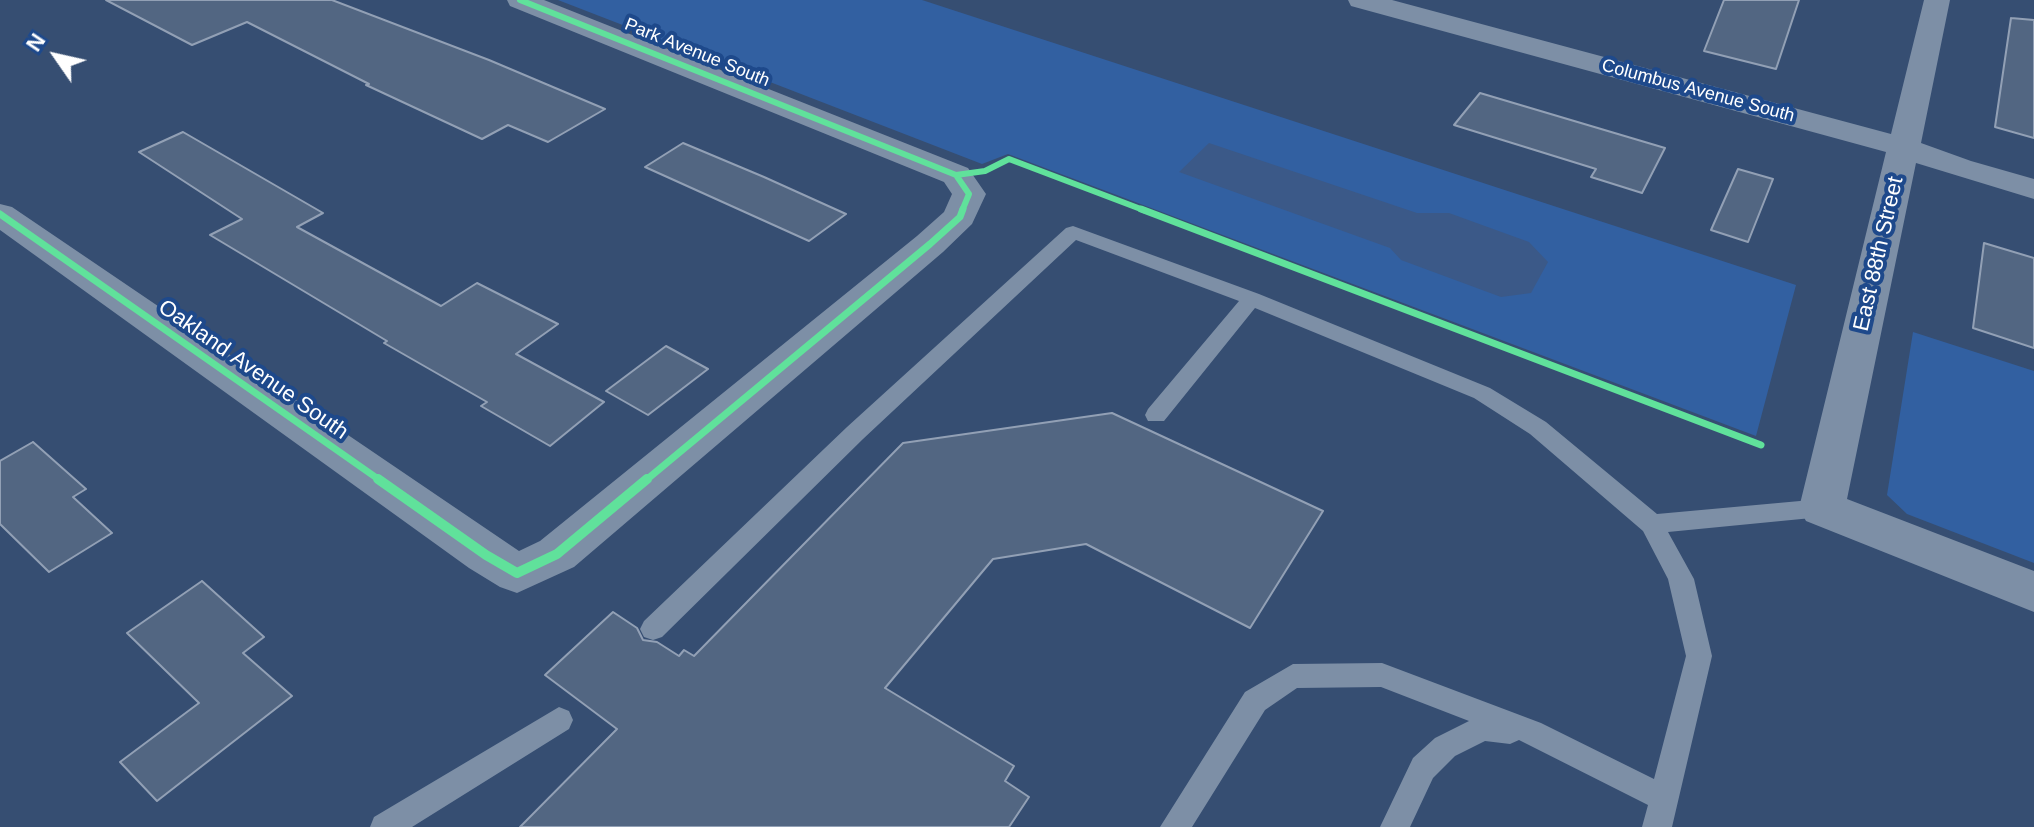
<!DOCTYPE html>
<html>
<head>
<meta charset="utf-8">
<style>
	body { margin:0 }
	#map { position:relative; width:2034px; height:827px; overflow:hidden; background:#364e72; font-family:Arial,sans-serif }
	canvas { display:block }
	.north { position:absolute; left:16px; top:16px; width:80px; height:80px; -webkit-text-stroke:6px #1e498b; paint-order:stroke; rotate:304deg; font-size:22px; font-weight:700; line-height:32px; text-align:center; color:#fff }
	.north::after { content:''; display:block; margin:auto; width:28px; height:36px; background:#fff; clip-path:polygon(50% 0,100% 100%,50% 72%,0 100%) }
</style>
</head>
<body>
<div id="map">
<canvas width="2034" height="827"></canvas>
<div class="north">N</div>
</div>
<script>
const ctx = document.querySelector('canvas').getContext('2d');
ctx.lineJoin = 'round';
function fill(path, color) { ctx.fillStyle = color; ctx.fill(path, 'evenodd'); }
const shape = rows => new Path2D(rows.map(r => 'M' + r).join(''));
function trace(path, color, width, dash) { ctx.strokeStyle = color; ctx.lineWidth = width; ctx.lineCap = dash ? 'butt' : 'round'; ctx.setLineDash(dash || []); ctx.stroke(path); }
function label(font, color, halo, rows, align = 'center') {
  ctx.font = font + ' Arial,sans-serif'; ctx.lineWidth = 8; ctx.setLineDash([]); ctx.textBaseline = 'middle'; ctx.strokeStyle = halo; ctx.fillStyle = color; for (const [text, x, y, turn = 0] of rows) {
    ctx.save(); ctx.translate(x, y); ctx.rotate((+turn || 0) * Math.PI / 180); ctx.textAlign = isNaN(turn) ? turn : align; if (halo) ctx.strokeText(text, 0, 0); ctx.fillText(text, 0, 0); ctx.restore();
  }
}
const green = shape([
	[558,0,922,0,1796,285,1756,436,1008,154,982,164],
	[1913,332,2034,371,2034,563,1907,514,1887,495]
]);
const water = shape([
	[1209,143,1417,213,1449,213,1529,242,1548,262,1531,293,1501,297,1401,260,1390,248,1179,172]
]);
const building = shape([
	[106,0,332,0,489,60,605,109,548,142,508,125,482,139,366,85,369,84,247,22,192,45,106,0],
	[1724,0,1799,0,1776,69,1704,51,1724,0],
	[2011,18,2034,20,2034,138,1995,127,2011,18],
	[1480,93,1665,148,1642,193,1591,177,1596,169,1454,125,1480,93],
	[183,132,323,213,297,227,441,306,477,283,558,324,516,354,604,402,550,446,481,406,487,402,384,343,387,341,210,235,242,219,139,152,183,132],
	[683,143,764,177,846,214,809,241,645,167,683,143],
	[1738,169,1773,179,1748,242,1711,230,1738,169],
	[1984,243,2034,258,2034,348,1973,328,1984,243],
	[666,346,708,369,648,415,606,391,666,346],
	[1112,413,1323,511,1250,628,1086,544,993,559,885,688,1014,766,1005,781,1029,797,1009,827,520,827,617,729,545,675,613,612,637,628,643,640,657,642,679,656,684,650,694,656,903,443,1112,413],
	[33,442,86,489,73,497,112,533,49,572,0,524,0,461,33,442],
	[202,581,264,637,243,653,292,696,157,801,120,762,199,703,127,633,202,581]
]);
const service = shape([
	[1073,226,1259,294,1490,388,1546,422,1657,514,1822,499,1830,501,1834,508,1830,515,1822,517,1668,532,1694,579,1712,656,1672,827,1642,827,1648,805,1519,740,1510,744,1485,741,1455,756,1433,778,1410,827,1380,827,1413,758,1435,738,1469,721,1381,687,1297,688,1265,710,1192,827,1160,827,1245,692,1293,664,1382,663,1541,723,1654,779,1686,656,1668,579,1643,531,1530,434,1474,398,1255,308,1164,421,1148,421,1145,415,1148,409,1239,301,1076,240,863,439,662,637,653,640,644,637,640,629,644,621,847,427,1066,228,1073,226],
	[559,707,569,711,573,720,569,729,412,827,370,827,374,817,559,707]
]);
const minor = shape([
	[507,0,544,0,968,168,986,194,972,224,943,252,574,567,517,593,500,587,469,568,0,230,0,204,12,207,519,551,540,541,917,236,944,212,952,194,944,182,510,6,507,0],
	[1348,0,1392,0,1891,134,1924,0,1950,0,1921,143,1971,161,2034,179,2034,199,1916,163,1847,499,2034,571,2034,612,1806,521,1799,508,1886,152,1351,6,1348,0]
]);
const cyclewayFar2 = shape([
	[520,0,956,175,969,194,962,211],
	[956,175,985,171,1009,159,1146,211]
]);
const cyclewayFar1 = shape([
	[1141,209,1761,445],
	[0,214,381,481],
	[645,481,930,244,960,217,963,209]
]);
const cycleway = shape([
	[378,479,486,555,517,573,557,554,647,479]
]);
const farStreetnames = [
	["Park Avenue South",697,53,22],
	["Columbus Avenue South",1698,91,15]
];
const streetNames = [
	["East 88th Street",1879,254,-77],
	["Oakland Avenue South",253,370,35]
];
fill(green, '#3260a1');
fill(water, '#3b5988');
fill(building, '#526682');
trace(building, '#92a0b5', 2);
fill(service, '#7d8fa6');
fill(minor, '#7d8fa6');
trace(cyclewayFar2, '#60e19b', 6);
trace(cyclewayFar1, '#60e19b', 7);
trace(cycleway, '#60e19b', 10);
label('18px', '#fff', '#1e498b', farStreetnames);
label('22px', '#fff', '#1e498b', streetNames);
</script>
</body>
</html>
